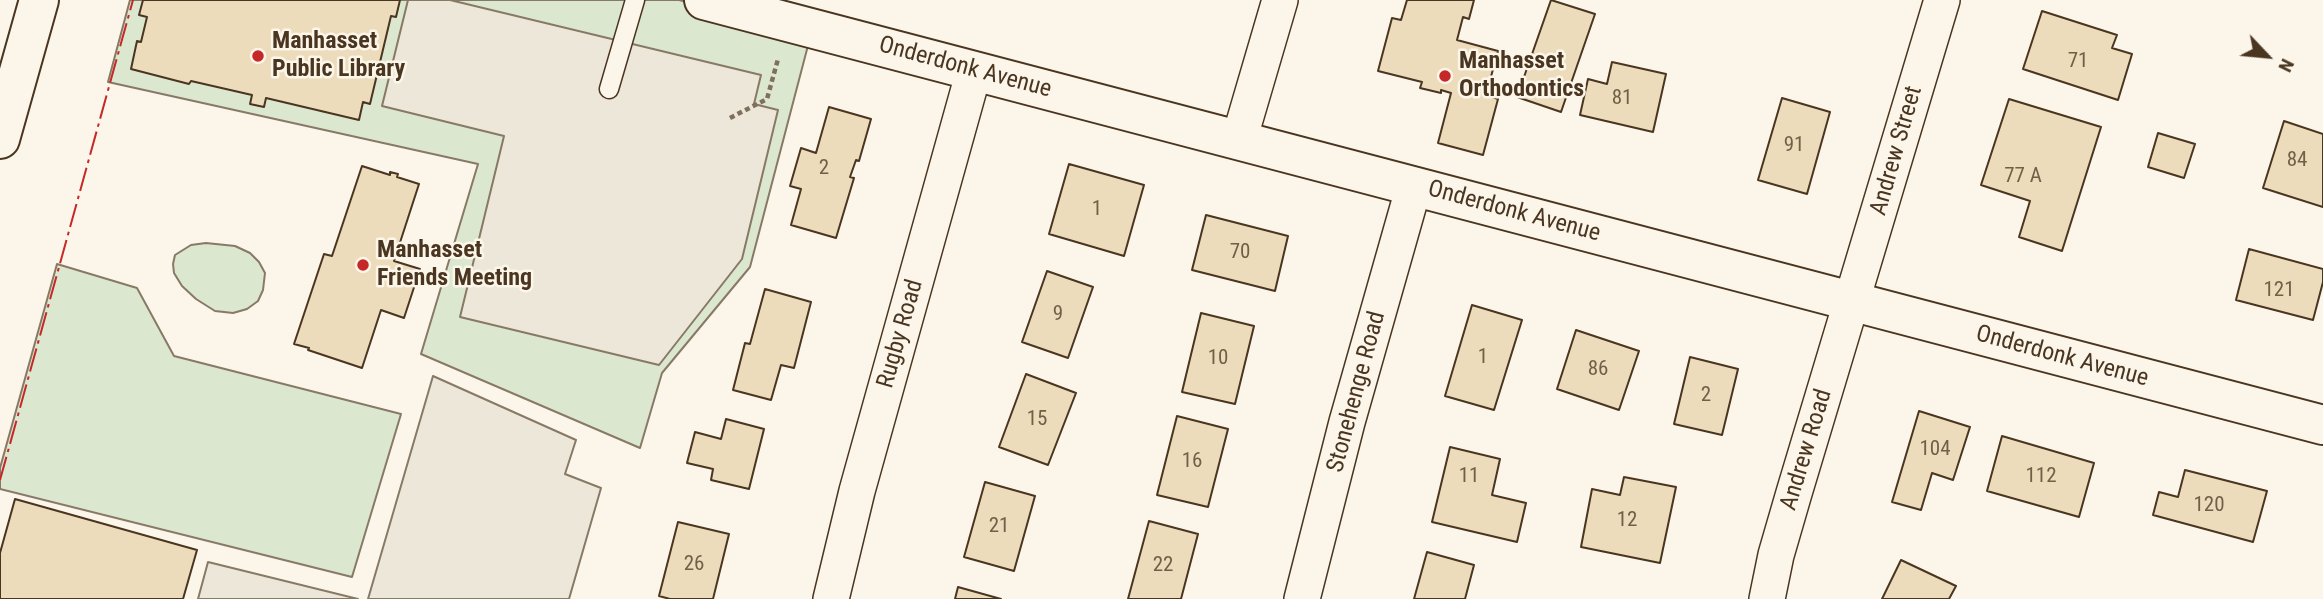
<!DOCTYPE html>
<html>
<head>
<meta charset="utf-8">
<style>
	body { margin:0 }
	#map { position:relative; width:2323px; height:599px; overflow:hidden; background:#fbf6e9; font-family:"Roboto Condensed",sans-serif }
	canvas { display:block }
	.north { position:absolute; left:2232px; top:21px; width:70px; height:70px; -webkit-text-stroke:5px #fbf6e9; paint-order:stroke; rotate:116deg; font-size:19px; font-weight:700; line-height:28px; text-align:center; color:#4a3520 }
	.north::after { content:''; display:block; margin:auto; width:24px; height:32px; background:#4a3520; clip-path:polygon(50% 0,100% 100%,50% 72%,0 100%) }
</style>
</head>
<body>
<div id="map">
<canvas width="2323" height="599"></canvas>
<div class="north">N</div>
</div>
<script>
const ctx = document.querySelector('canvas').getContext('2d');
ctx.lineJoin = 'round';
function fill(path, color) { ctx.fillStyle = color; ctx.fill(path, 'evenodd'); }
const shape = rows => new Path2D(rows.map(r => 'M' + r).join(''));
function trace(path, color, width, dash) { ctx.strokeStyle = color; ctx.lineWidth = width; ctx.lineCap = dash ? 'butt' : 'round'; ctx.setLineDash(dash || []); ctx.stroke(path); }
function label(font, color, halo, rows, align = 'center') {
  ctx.font = font + ' "Roboto Condensed",sans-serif'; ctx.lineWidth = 5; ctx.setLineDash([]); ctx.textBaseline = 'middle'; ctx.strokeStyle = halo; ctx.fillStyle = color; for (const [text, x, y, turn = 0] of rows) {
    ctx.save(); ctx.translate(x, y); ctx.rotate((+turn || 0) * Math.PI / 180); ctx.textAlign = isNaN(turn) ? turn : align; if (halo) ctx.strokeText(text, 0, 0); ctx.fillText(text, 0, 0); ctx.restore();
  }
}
const green = shape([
	[130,0,679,0,811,34,750,267,662,373,640,448,421,354,478,164,108,82,130,0],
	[206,243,235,246,250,253,259,262,265,273,263,290,258,301,247,309,233,313,215,311,196,299,182,286,174,273,173,264,175,255,191,245,206,243],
	[57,264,137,288,174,356,401,414,352,577,0,489,0,468,57,264]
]);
const parking = shape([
	[408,0,450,0,761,75,754,104,778,110,742,259,659,365,460,317,504,136,382,106,408,0],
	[433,376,576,440,565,474,601,488,569,599,368,599,433,376],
	[208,562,358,599,198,599,208,562]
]);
const building = shape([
	[143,0,400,0,396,17,391,16,370,104,363,102,359,120,266,98,264,107,250,104,252,95,191,81,189,84,131,69,137,41,141,42,147,17,139,15,143,0],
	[1407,0,1474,0,1469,19,1463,17,1457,40,1498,51,1486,95,1498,99,1483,155,1438,143,1451,93,1441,90,1441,93,1420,88,1422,82,1378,71,1392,18,1401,20,1407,0],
	[1551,0,1595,14,1561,112,1517,97,1551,0],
	[2042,11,2117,35,2112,48,2132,54,2118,100,2023,69,2042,11],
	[1612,62,1666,74,1653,132,1580,115,1588,79,1607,84,1612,62],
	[1782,98,1830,112,1807,194,1758,180,1782,98],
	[2009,99,2101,127,2062,251,2019,237,2030,201,1981,185,2009,99],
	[829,107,871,119,859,161,856,160,850,177,854,178,836,238,791,225,801,189,790,186,801,148,816,153,829,107],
	[2284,121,2323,134,2323,207,2263,188,2284,121],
	[2158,133,2195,144,2184,178,2148,167,2158,133],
	[1069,164,1144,185,1124,256,1049,234,1069,164],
	[362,166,390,175,390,172,398,174,397,177,419,184,394,261,420,269,404,318,381,310,362,368,308,350,309,348,294,344,324,254,332,256,362,166],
	[1206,215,1288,236,1275,291,1192,270,1206,215],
	[2249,249,2323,269,2323,282,2313,320,2236,300,2249,249],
	[1047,271,1093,287,1068,358,1022,342,1047,271],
	[765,289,811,302,794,368,781,365,771,400,733,390,745,343,750,344,765,289],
	[1472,305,1522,320,1494,410,1445,396,1472,305],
	[1201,313,1254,326,1235,404,1182,392,1201,313],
	[1576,330,1639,351,1619,410,1557,389,1576,330],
	[1690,357,1738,369,1722,435,1674,424,1690,357],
	[1026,374,1076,393,1048,465,999,447,1026,374],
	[1919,411,1970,427,1953,480,1932,473,1921,510,1892,502,1919,411],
	[1177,416,1228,429,1208,507,1157,495,1177,416],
	[726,419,764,429,749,489,711,480,713,469,687,463,695,432,721,439,726,419],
	[2002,436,2094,463,2079,517,1987,491,2002,436],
	[1450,447,1500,459,1492,495,1526,503,1517,542,1432,522,1450,447],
	[2185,470,2267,491,2253,542,2153,515,2159,492,2178,497,2185,470],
	[1624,477,1676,487,1660,563,1581,547,1592,489,1620,495,1624,477],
	[985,482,1035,496,1014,571,964,557,985,482],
	[15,499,197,550,183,599,0,599,0,553,15,499],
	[1149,521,1198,534,1181,599,1128,599,1149,521],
	[678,522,729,534,713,599,670,599,659,596,678,522],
	[1427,552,1474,565,1465,599,1414,599,1427,552],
	[1901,560,1956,586,1949,599,1882,599,1901,560],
	[958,587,1001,599,955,599,958,587]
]);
const path = shape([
	[730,118,767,99,778,59]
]);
const service = shape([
	[609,89,635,0]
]);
const minor = shape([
	[1239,140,1280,0],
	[831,599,857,491,974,71],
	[1302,599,1347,422,1414,186],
	[1767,599,1776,555,1794,493,1942,0]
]);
const tertiary = shape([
	[704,0,2323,425]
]);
const primary = shape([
	[0,139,39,0]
]);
const power = shape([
	[0,480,133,0]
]);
const markers = [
	[258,56,7,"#c62828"],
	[1445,76,7,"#c62828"],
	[363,265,7,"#c62828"]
];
const numberNames = [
	["71",2078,62],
	["81",1622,99],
	["91",1794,146],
	["84",2297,161],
	["2",824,169],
	["77 A",2023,177],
	["1",1097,210],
	["70",1240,253],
	["121",2279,291],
	["9",1058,315],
	["1",1483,358],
	["10",1218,359],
	["86",1598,370],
	["2",1706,396],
	["15",1037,420],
	["104",1935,450],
	["16",1192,462],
	["11",1469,477],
	["112",2041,477],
	["120",2209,506],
	["12",1627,521],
	["21",999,527],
	["26",694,565],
	["22",1163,566]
];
const poiNames = [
	["Manhasset",272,42],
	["Public Library",272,70],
	["Manhasset",1459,62],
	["Orthodontics",1459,90],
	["Manhasset",377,251],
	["Friends Meeting",377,279]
];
const streetNames = [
	["Onderdonk Avenue",965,68,15],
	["Andrew Street",1897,151,-74],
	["Onderdonk Avenue",1514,212,15],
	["Rugby Road",901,334,-74],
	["Onderdonk Avenue",2062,357,15],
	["Stonehenge Road",1357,392,-75],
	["Andrew Road",1807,450,-73]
];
fill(green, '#dce7d0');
trace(green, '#887966', 2);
fill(parking, '#ede7d9');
trace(parking, '#887966', 2);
fill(building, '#ecdcbc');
trace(building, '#4a3520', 2);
trace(service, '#4a3520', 21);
trace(minor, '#4a3520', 38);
trace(tertiary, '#4a3520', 42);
trace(primary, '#4a3520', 42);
trace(path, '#7f6f5c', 4.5, [5, 3.5]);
trace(service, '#fbf6e9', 18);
trace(minor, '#fbf6e9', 35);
trace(tertiary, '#fbf6e9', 38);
trace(primary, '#fbf6e9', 38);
trace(power, '#c62828', 2, [24, 5, 3.5, 5]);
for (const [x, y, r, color] of markers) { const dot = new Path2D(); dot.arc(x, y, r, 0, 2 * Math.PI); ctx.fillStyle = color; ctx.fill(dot); trace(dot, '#fbf6e9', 2.5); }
label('21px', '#725f47', null, numberNames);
label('bold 24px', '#4a3520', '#fbf6e9', poiNames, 'left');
label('24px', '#4a3520', '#fbf6e9', streetNames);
</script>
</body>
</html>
